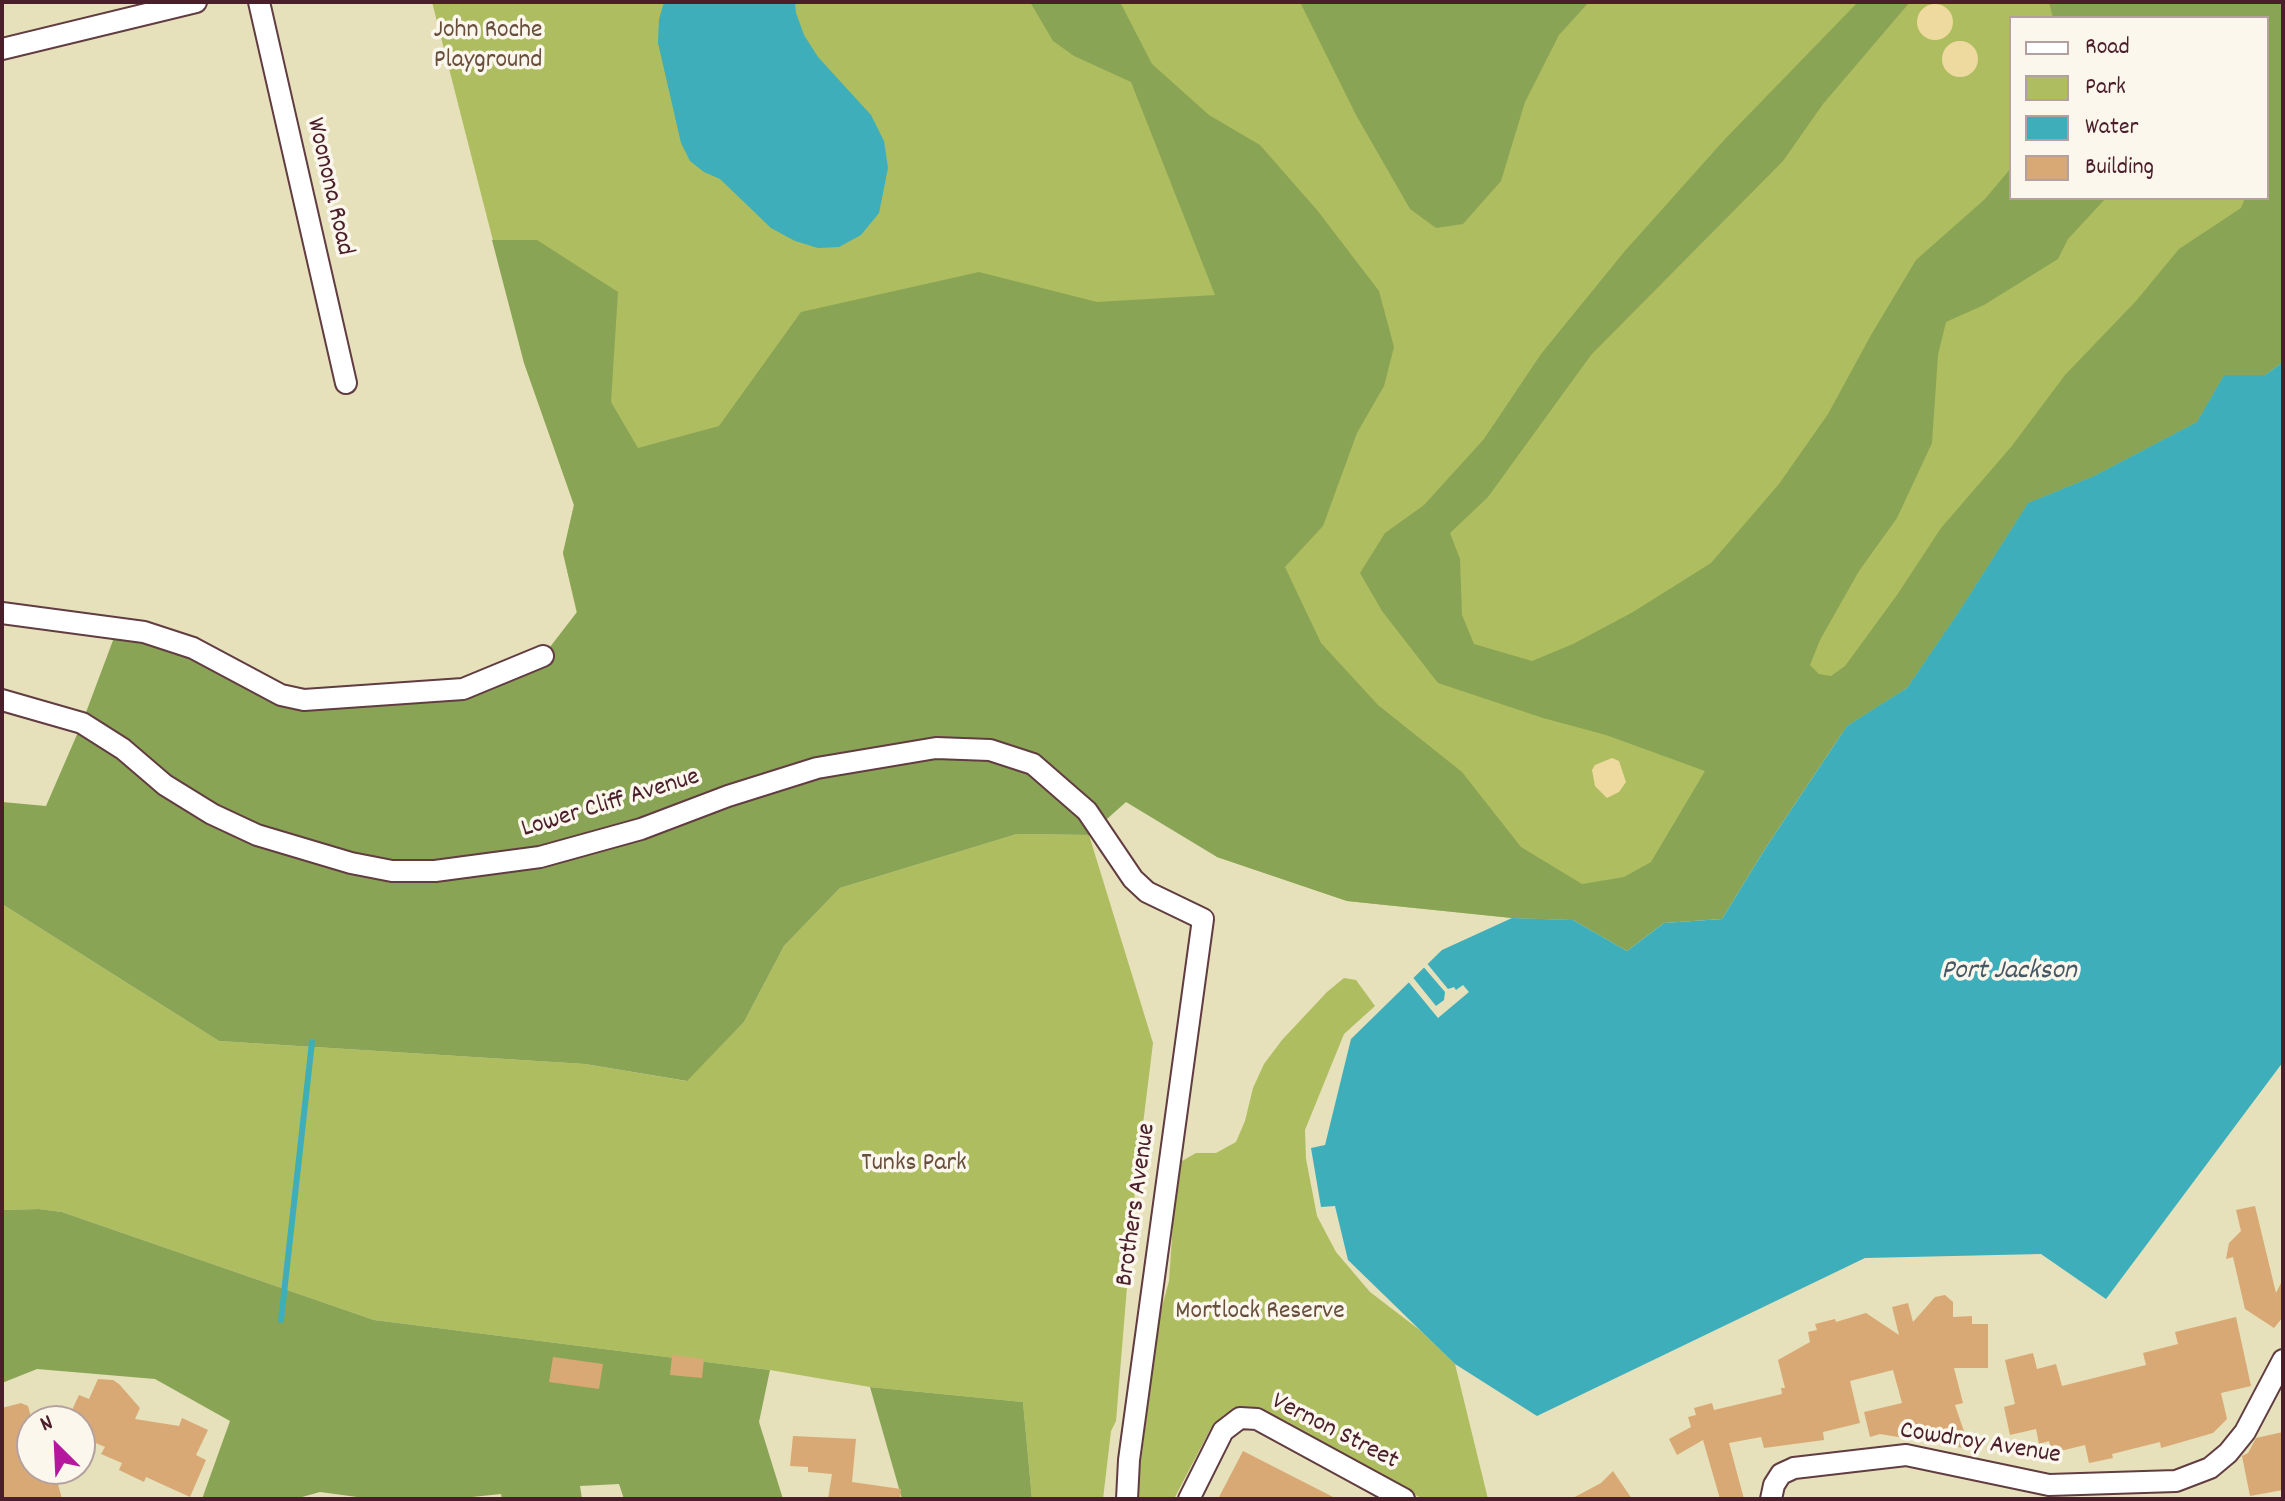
<!DOCTYPE html>
<html>
<head>
<meta charset="utf-8">
<style>
	body { margin:0 }
	#map { position:relative; width:2285px; height:1501px; overflow:hidden; background:#e6e0bb; font-family:Dekko,sans-serif }
	canvas { display:block }
	.frame { position:absolute; inset:0; border:4px solid #4a1f2b; pointer-events:none }
	.legend { position:absolute; left:2009px; top:16px; width:260px; height:184px; box-sizing:border-box; background:#fbf7ec; border:2px solid #b4a19f; margin:0; padding:10px 14px; list-style:none; font-size:24px; color:#4a1f2b }
	.legend li { display:flex; align-items:center; gap:16px; height:40px }
	.legend b { width:40px; border:2px solid #b4a19f }
	.north { position:absolute; left:16px; top:1405px; width:80px; height:80px; box-sizing:border-box; background:#fbf7ec; border:2px solid #b4a19f; border-radius:50%; rotate:336deg; font-size:22px; font-weight:700; line-height:32px; text-align:center; color:#4a1f2b }
	.north::after { content:''; display:block; margin:auto; width:28px; height:36px; background:#b5179e; clip-path:polygon(50% 0,100% 100%,50% 72%,0 100%) }
</style>
</head>
<body>
<div id="map">
<canvas width="2285" height="1501"></canvas>
<div class="frame"></div>
<ul class="legend">
<li><b style="height:10px;background:#fff"></b>Road</li>
<li><b style="height:22px;background:#aebd5f"></b>Park</li>
<li><b style="height:22px;background:#3eaebb"></b>Water</li>
<li><b style="height:22px;background:#d8a974"></b>Building</li>
</ul>
<div class="north">N</div>
</div>
<script>
const ctx = document.querySelector('canvas').getContext('2d');
ctx.lineJoin = 'round';
function fill(path, color) { ctx.fillStyle = color; ctx.fill(path, 'evenodd'); }
const shape = rows => new Path2D(rows.map(r => 'M' + r).join(''));
function trace(path, color, width, dash) { ctx.strokeStyle = color; ctx.lineWidth = width; ctx.lineCap = dash ? 'butt' : 'round'; ctx.setLineDash(dash || []); ctx.stroke(path); }
function label(font, color, halo, rows, align = 'center') {
  ctx.font = font + ' Dekko,sans-serif'; ctx.lineWidth = 7; ctx.setLineDash([]); ctx.textBaseline = 'middle'; ctx.strokeStyle = halo; ctx.fillStyle = color; for (const [text, x, y, turn = 0] of rows) {
    ctx.save(); ctx.translate(x, y); ctx.rotate((+turn || 0) * Math.PI / 180); ctx.textAlign = isNaN(turn) ? turn : align; if (halo) ctx.strokeText(text, 0, 0); ctx.fillText(text, 0, 0); ctx.restore();
  }
}
const green = shape([
	[432,2,2283,2,2283,362,2265,375,1907,688,1573,920,1512,918,1347,901,1217,857,1134,770,597,701,563,553,574,505,524,362],
	[2011,18,2267,18,2267,198,2011,198],
	[1017,834,1089,835,1153,1043,1135,1189,1116,1421,1111,1431,1103,1499,1032,1499,1023,1402,870,1387,770,1370,374,1320,62,1212,39,1209,2,1210,2,904,219,1041,585,1064,686,1081,744,1022,784,946,840,888],
	[1344,978,1356,980,1375,1006,1344,1034,1305,1130,1306,1159,1317,1216,1336,1252,1370,1292,1421,1331,1455,1364,1488,1499,1423,1499,1269,1416,1247,1408,1236,1409,1224,1415,1211,1428,1174,1499,1136,1499,1160,1314,1169,1281,1176,1179,1182,1161,1196,1153,1216,1153,1236,1142,1245,1121,1253,1088,1264,1064,1282,1040,1327,992]
]);
const forest = shape([
	[1030,2,1120,2,1152,64,1209,115,1260,145,1317,210,1379,291,1394,347,1384,386,1357,433,1323,526,1285,567,1321,643,1378,705,1462,772,1521,847,1582,884,1624,877,1651,862,1705,771,1606,735,1543,718,1438,683,1382,611,1360,573,1385,533,1424,505,1484,439,1541,354,1624,252,1725,139,1858,2,1910,2,1823,104,1783,161,1591,355,1488,497,1450,533,1460,559,1462,615,1474,644,1532,661,1573,644,1633,612,1711,563,1779,484,1828,414,1871,335,1916,260,1985,199,2011,168,2011,198,2106,198,2068,239,2058,259,1984,305,1946,322,1938,355,1932,443,1897,518,1859,571,1820,640,1810,665,1819,674,1831,676,1845,666,1897,595,1941,528,2011,447,2065,375,2136,301,2179,249,2241,208,2245,198,2267,198,2267,18,2053,18,2049,2,2283,2,2283,362,2265,375,2224,375,2197,422,2094,476,2028,503,1960,610,1907,688,1847,726,1765,849,1722,919,1664,923,1627,951,1573,920,1512,918,1347,901,1217,857,1126,802,1089,835,1017,834,840,888,784,946,744,1022,687,1081,585,1064,219,1041,2,904,2,802,46,806,82,723,118,627,281,695,463,689,543,656,577,612,563,553,574,505,524,363,492,240,537,240,618,292,611,402,638,448,719,426,801,312,979,272,1097,302,1215,295,1131,82,1074,56,1053,41],
	[1300,2,1589,2,1559,35,1525,102,1501,181,1463,224,1436,228,1410,209,1356,115],
	[39,1209,62,1212,374,1320,770,1370,759,1422,783,1499,624,1499,619,1484,580,1486,582,1499,502,1499,501,1494,453,1499,372,1499,320,1492,295,1499,202,1499,230,1421,155,1379,37,1369,2,1383,2,1210],
	[870,1387,1023,1402,1032,1499,902,1499]
]);
const sand = shape([
	'1917 22a18 18 0 1 1 36 0a18 18 0 1 1-36 0Z',
	'1942 59a18 18 0 1 1 36 0a18 18 0 1 1-36 0Z',
	[1612,758,1619,761,1626,782,1619,792,1607,798,1595,786,1592,770,1595,765]
]);
const water = shape([
	[664,2,795,2,796,13,804,35,818,57,871,115,884,141,888,168,879,213,861,235,839,247,818,248,795,241,771,228,720,179,704,172,690,161,681,143,658,43,659,19],
	[2283,362,2283,1062,2106,1299,2041,1254,1865,1258,1537,1416,1455,1364,1348,1260,1335,1206,1321,1207,1311,1148,1325,1145,1351,1039,1442,950,1512,918,1573,920,1627,951,1664,923,1722,919,1765,849,1847,726,1907,688,1960,610,2028,503,2094,476,2197,422,2224,375,2265,375]
]);
const pier = shape([
	[1425,961,1448,989,1454,987,1456,990,1463,985,1469,992,1438,1018,1406,979,1411,975,1436,1006,1444,1000,1445,992,1421,964]
]);
const stream = shape([
	[281,1320,312,1042]
]);
const building = shape([
	[2255,1206,2276,1293,2283,1279,2283,1317,2274,1328,2245,1309,2233,1257,2226,1259,2229,1243,2241,1231,2236,1210],
	[1945,1295,1953,1302,1953,1317,1972,1316,1972,1324,1988,1324,1988,1368,1954,1368,1963,1403,1955,1405,1970,1449,1880,1434,1870,1437,1864,1412,1902,1403,1893,1370,1850,1381,1860,1423,1823,1432,1824,1440,1764,1448,1761,1437,1729,1443,1744,1499,1720,1499,1703,1440,1677,1455,1669,1439,1691,1427,1688,1417,1696,1415,1694,1408,1712,1403,1714,1410,1782,1394,1781,1388,1785,1388,1778,1360,1810,1342,1808,1332,1817,1330,1815,1324,1835,1319,1836,1322,1866,1313,1899,1335,1892,1307,1908,1303,1913,1322,1935,1297],
	[2236,1317,2251,1386,2221,1393,2227,1419,2213,1433,2161,1448,2160,1442,2112,1454,2113,1458,2089,1463,2085,1445,2052,1453,2049,1441,2039,1444,2036,1429,2010,1435,2004,1407,2015,1404,2005,1360,2033,1353,2037,1369,2056,1364,2062,1386,2146,1365,2143,1353,2178,1344,2175,1332],
	[672,1355,704,1359,702,1378,670,1375],
	[553,1357,603,1364,599,1389,549,1382],
	[98,1379,113,1380,119,1384,140,1408,135,1419,179,1426,182,1418,208,1430,196,1455,206,1460,190,1497,146,1477,144,1482,119,1470,122,1463,101,1454,105,1447,80,1436,80,1421,67,1421,79,1395,89,1399],
	[21,1403,28,1406,32,1420,32,1469,54,1469,62,1499,2,1499,2,1408],
	[2283,1432,2283,1490,2250,1496,2242,1456,2248,1453,2256,1438],
	[793,1436,856,1439,852,1482,901,1489,900,1499,828,1499,832,1474,808,1472,808,1467,790,1466],
	[1243,1451,1337,1499,1218,1499],
	[1613,1471,1632,1499,1571,1499,1601,1483]
]);
const street = shape([
	[259,2,346,383],
	[2,49,196,2],
	[2,613,144,632,193,648,281,695,304,700,463,689,543,656],
	[2,700,82,723,123,749,165,785,212,814,257,835,351,863,392,871,435,871,540,857,641,829,728,796,817,768,936,748,990,750,1033,764,1087,811,1133,879,1147,892,1203,919,1129,1460,1127,1499],
	[1189,1499,1223,1431,1240,1418,1257,1419,1404,1499],
	[1771,1499,1774,1485,1781,1474,1794,1468,1906,1455,2049,1485,2176,1481,2210,1468,2228,1453,2245,1432,2283,1360]
]);
const parkNames = [
	["John Roche",488,32],
	["Playground",488,62],
	["Tunks Park",914,1165],
	["Mortlock Reserve",1260,1313]
];
const streetNames = [
	["Woonona Road",328,187,77],
	["Lower Cliff Avenue",611,805,-17],
	["Brothers Avenue",1138,1205,-82],
	["Vernon Street",1334,1433,27],
	["Cowdroy Avenue",1980,1445,9]
];
const waterNames = [
	["Port Jackson",2009,973]
];
fill(green, '#aebd5f');
fill(forest, '#8aa456');
fill(sand, '#eeda9e');
fill(water, '#3eaebb');
fill(pier, '#e6e0bb');
trace(stream, '#3eaebb', 6);
fill(building, '#d8a974');
trace(street, '#613c41', 24);
trace(street, '#fff', 20);
label('26px', '#684e3b', '#fbf7ec', parkNames);
label('26px', '#4a1f2b', '#fbf7ec', streetNames);
label('italic 28px', '#455865', '#fbf7ec', waterNames);
</script>
</body>
</html>
